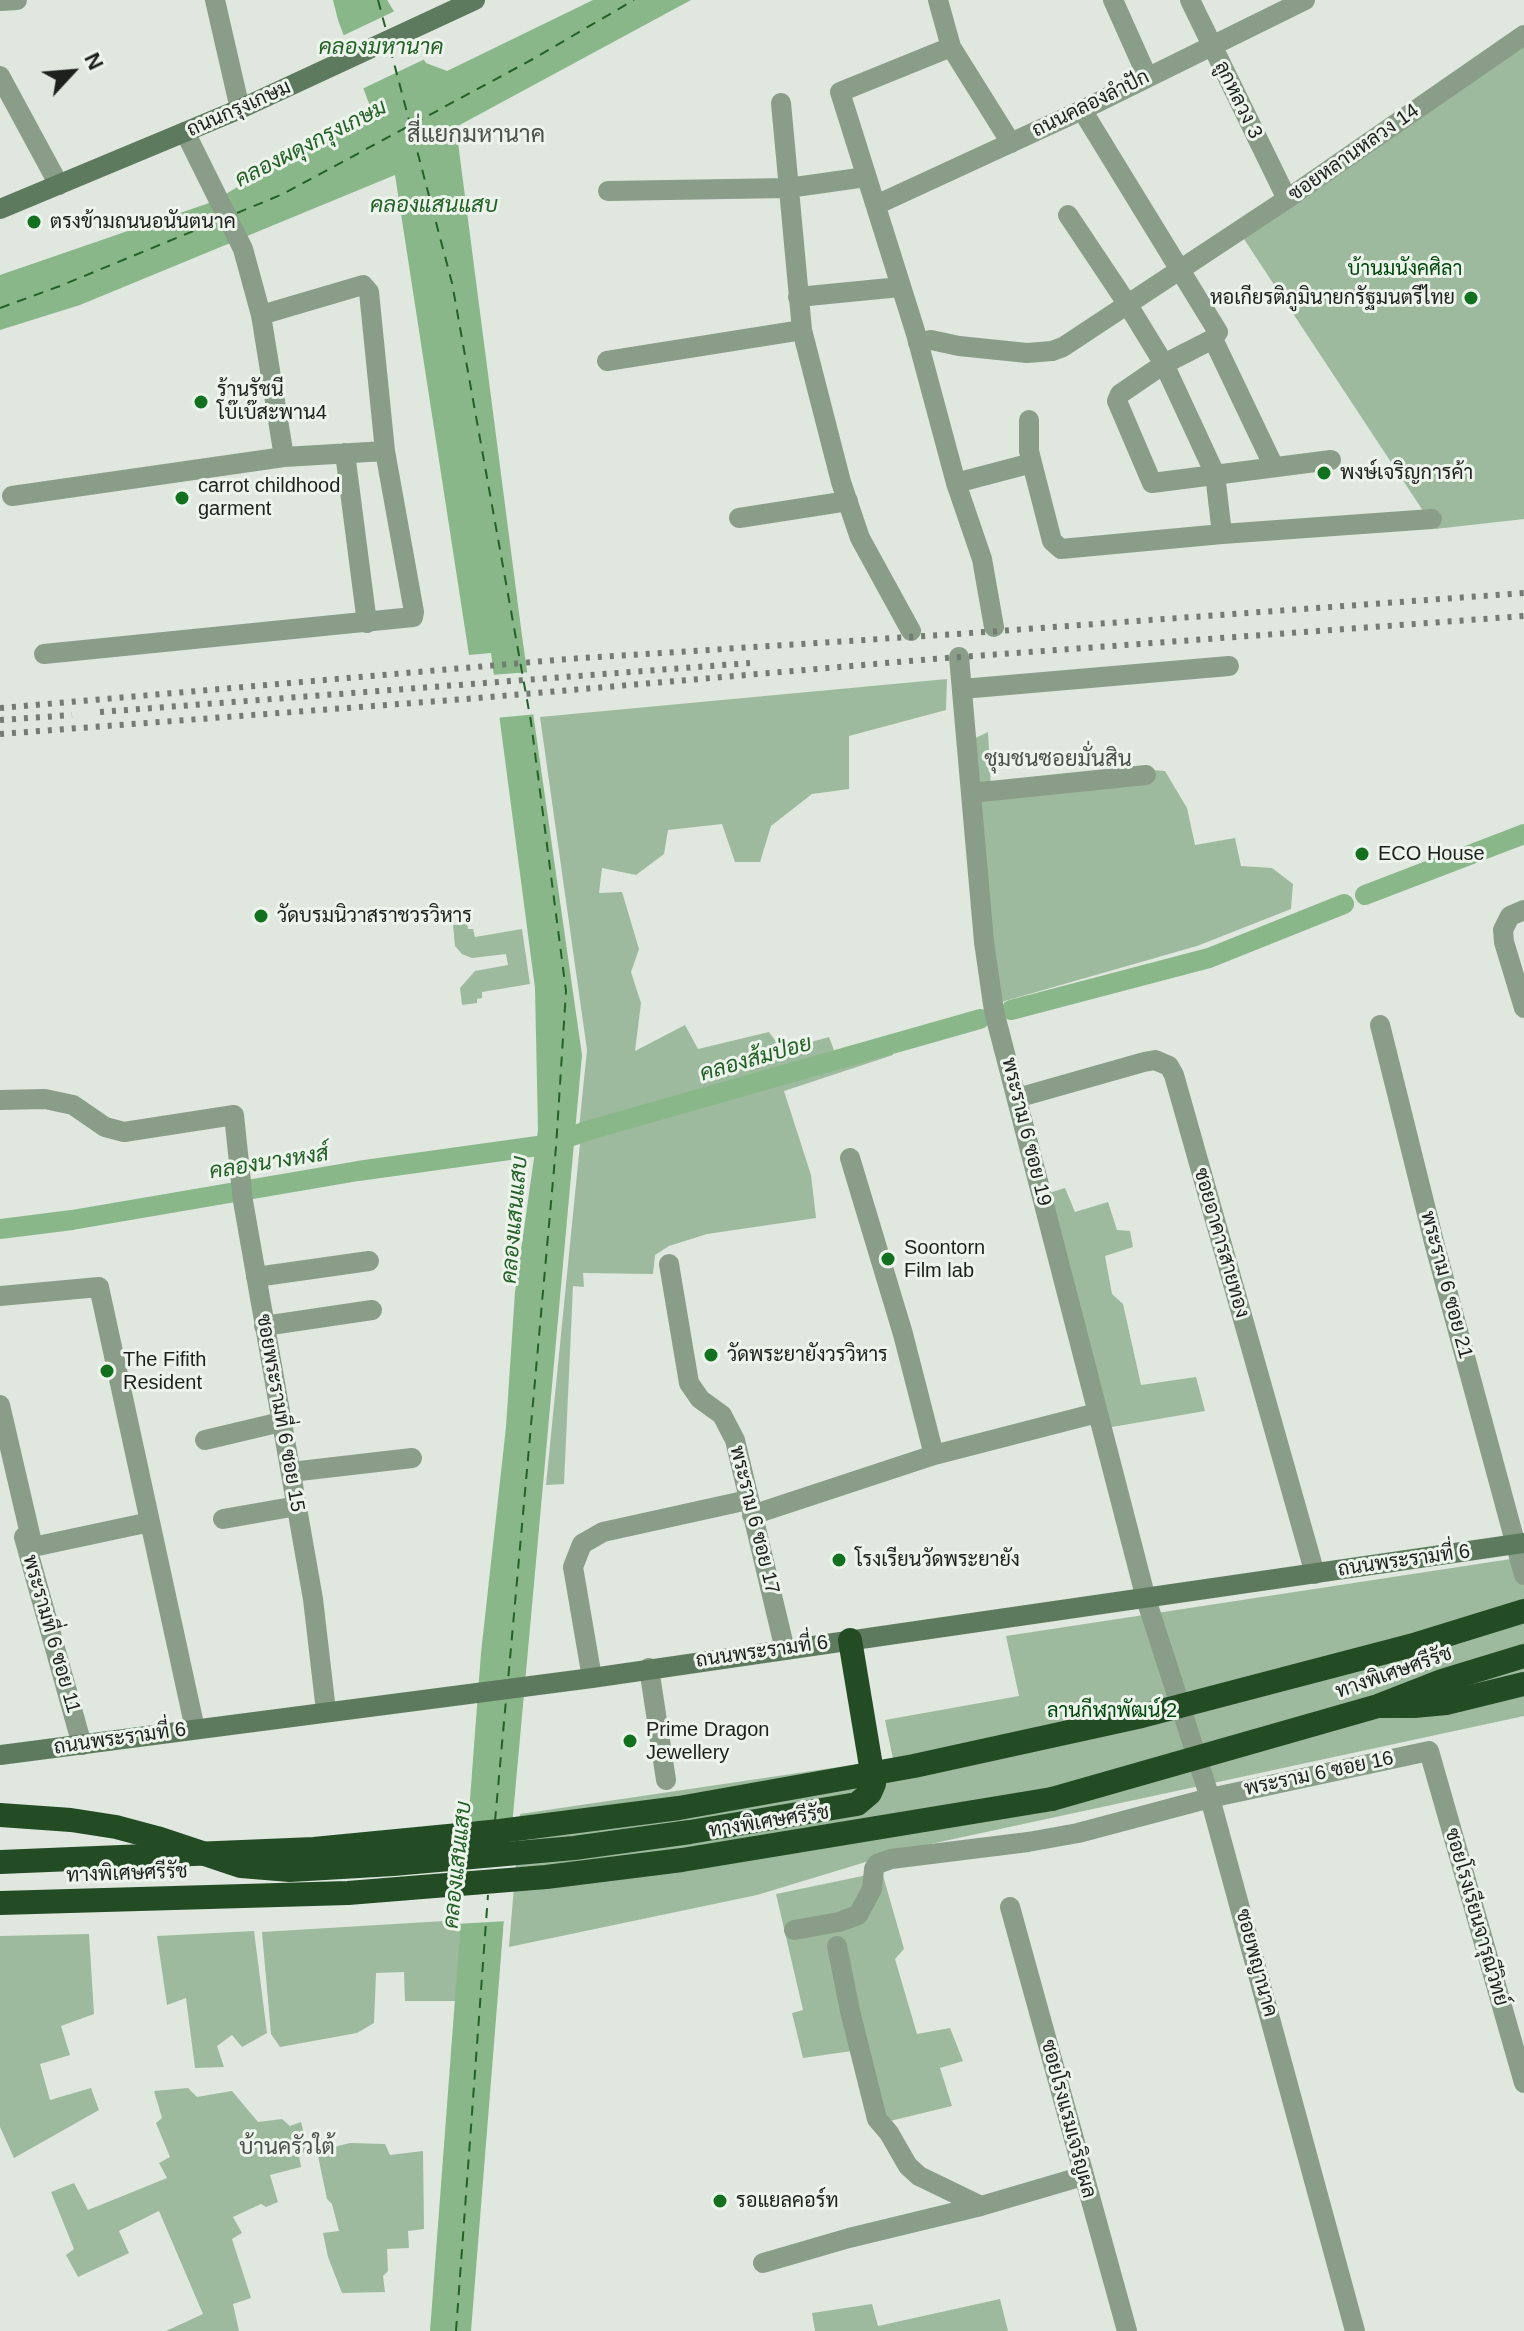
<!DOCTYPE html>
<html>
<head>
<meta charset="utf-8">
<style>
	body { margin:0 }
	#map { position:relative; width:1524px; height:2331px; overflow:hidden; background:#dfe7df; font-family:Arial,sans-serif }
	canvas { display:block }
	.north { position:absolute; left:32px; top:32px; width:80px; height:80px; -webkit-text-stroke:6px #ecf4ec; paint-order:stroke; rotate:64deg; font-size:22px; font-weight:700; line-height:32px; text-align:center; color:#1d201d }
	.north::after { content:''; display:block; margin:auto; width:28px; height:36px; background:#1d201d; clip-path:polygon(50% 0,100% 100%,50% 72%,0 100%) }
</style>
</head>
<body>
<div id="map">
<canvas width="1524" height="2331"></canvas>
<div class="north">N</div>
</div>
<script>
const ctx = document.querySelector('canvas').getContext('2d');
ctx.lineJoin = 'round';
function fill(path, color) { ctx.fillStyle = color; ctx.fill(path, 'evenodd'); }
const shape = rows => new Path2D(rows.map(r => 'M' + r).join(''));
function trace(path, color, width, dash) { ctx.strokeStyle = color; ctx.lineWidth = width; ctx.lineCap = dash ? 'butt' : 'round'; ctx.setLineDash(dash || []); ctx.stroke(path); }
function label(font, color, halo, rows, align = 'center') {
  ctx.font = font + ' Arial,Sarabun,sans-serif'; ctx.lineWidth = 6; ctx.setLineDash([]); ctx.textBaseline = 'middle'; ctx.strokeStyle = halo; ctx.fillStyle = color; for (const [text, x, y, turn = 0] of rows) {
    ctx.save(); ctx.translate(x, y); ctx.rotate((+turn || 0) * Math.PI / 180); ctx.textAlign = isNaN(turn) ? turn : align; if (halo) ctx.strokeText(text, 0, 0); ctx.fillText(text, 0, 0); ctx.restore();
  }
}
const green = shape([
	[1524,44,1524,519,1435,529,1242,236],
	[947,679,946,710,849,736,849,789,812,794,771,826,760,862,735,862,722,824,668,830,664,854,636,875,602,868,599,893,622,892,639,949,631,972,641,1003,635,1051,685,1025,698,1049,769,1032,782,1050,829,1037,835,1053,579,1128,587,1050,540,717],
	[988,732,991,789,1129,768,1165,771,1187,808,1195,845,1235,838,1241,866,1272,868,1293,884,1291,909,1197,946,998,1003,971,740],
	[467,924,468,929,473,929,475,937,522,929,530,984,482,992,482,998,477,999,477,1003,462,1005,460,988,475,971,508,965,506,954,472,958,462,954,455,946,453,925],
	[891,1046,893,1055,784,1091,811,1175,816,1218,707,1234,669,1246,655,1255,653,1274,583,1273,584,1287,573,1286,564,1484,546,1485,581,1134],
	[1065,1188,1075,1212,1108,1202,1117,1230,1130,1231,1133,1247,1105,1256,1112,1294,1123,1304,1141,1385,1196,1377,1205,1411,1106,1428,1046,1194],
	[1524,1557,1524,1716,912,1848,757,1895,509,1947,520,1814,893,1759,885,1720,1019,1696,1006,1636],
	[882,1872,904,1949,895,1959,917,2034,950,2028,963,2061,940,2068,952,2106,890,2121,880,2107,852,2051,803,2058,792,2013,803,2010,776,1894],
	[461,1920,456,2001,405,2001,404,1972,376,1973,374,2023,357,2033,280,2047,271,2034,262,1932],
	[254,1931,267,2033,242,2047,232,2035,217,2046,224,2067,195,2068,186,1998,167,2005,157,1936],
	[89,1934,94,2014,61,2026,70,2055,40,2064,50,2100,91,2088,99,2110,14,2158,0,2127,0,1936],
	[188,2088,197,2097,232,2091,258,2122,282,2119,290,2126,301,2122,308,2150,299,2155,301,2167,270,2175,278,2202,266,2207,261,2204,233,2217,242,2233,232,2239,251,2298,233,2304,239,2331,166,2331,203,2314,159,2211,119,2231,129,2253,78,2277,66,2255,74,2249,51,2192,74,2183,88,2210,167,2178,159,2163,170,2157,156,2123,162,2118,154,2091],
	[350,2143,385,2144,390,2155,423,2151,424,2229,408,2231,409,2248,387,2249,388,2271,383,2276,385,2292,342,2293,328,2257,323,2233,339,2231,332,2204,327,2199,317,2151],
	[1000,2299,1008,2331,815,2331,812,2313,872,2304,878,2326]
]);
const water = shape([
	[333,0,387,0,426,63,447,71,593,0,691,0,456,127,522,636,582,1055,507,1881,471,2331,430,2331,481,1653,506,1427,515,1292,538,1130,535,988,491,653,469,655,395,175,80,305,0,330,0,275,212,202,371,109,338,20]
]);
const pier = shape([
	[397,10,427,58,362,89,340,37],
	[531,672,537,714,496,718,490,675],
	[516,1819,508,1921,456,1924,464,1822]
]);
const canal = shape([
	[1365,895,1524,834],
	[1011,1010,1209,958,1344,904],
	[0,1229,72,1220,358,1171,545,1145,593,1129,980,1019]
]);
const ferry = shape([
	[378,0,386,30],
	[390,48,452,283,531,722,566,991,556,1147,508,1681],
	[237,213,283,194,533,59,634,0],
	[0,308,60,286,220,220],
	[495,1821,506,1700],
	[456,2331,488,1895]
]);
const minor = shape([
	[215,0,240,109],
	[938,0,951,47,1011,143],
	[1113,0,1147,76],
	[1190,0,1287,199],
	[0,1,17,0],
	[951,47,840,92,916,334,956,483,982,559,994,627],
	[0,76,59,185],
	[781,103,802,330,841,482,860,538,911,631],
	[1082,110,1218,332,1213,339,1164,364,1120,394,1117,401,1152,483,1331,460],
	[185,132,243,249,261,315,284,457],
	[608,191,788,188,866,177],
	[876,205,1082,110,1305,0],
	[1068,215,1128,305,1164,364,1215,474,1222,534],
	[798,297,900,287],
	[1213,339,1274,467],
	[918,343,931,340,959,346,1027,353,1052,351,1063,347,1287,199,1524,35],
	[607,361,802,330],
	[1029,420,1029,451,1032,463,1052,541,1061,549,1222,534,1432,519],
	[345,453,367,623],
	[956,483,1032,463],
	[12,496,284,457,385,451],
	[739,518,848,501],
	[44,654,413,617,414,612,385,451,369,292,363,285,261,315],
	[959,657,984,942,994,1011,1146,1599,1210,1798,1355,2331],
	[962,689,1229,666],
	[971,793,1146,775],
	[1524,910,1510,916,1503,930,1504,942,1524,1008],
	[1380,1025,1435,1246,1524,1575],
	[1017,1098,1144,1062,1155,1060,1169,1066,1174,1075,1315,1574],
	[0,1100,45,1099,73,1105,105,1127,124,1132,234,1115,243,1201,313,1599,326,1711],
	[850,1158,903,1334,934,1455],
	[669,1264,689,1383,700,1399,722,1415,735,1440,785,1650],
	[256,1277,369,1261],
	[0,1296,99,1287,195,1729],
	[264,1326,372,1310],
	[0,1405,33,1547,150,1522],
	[205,1440,281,1422],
	[291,1472,412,1458],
	[752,1515,934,1455,1097,1413],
	[223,1519,297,1506],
	[24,1537,82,1745],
	[649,1668,666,1780],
	[592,1678,573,1567,582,1544,603,1532,748,1500],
	[1010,1907,1127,2331],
	[794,1930,839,1922,858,1915,872,1889,874,1869,877,1864,891,1859,1028,1842,1078,1833,1210,1798,1429,1751,1524,2083],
	[837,1946,850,2011,877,2119,889,2133,908,2166,919,2176,981,2206],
	[763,2263,849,2238,981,2206,1083,2176]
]);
const secondary = shape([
	[0,209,240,109,475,0],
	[0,1755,592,1678,1524,1543]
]);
const motorway = shape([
	[1381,1706,1414,1706,1446,1703,1524,1684],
	[0,1815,71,1820,116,1827,157,1838,241,1866,290,1870,393,1864,574,1848,690,1832,857,1804,870,1793,874,1784,850,1640],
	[0,1903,348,1893,546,1877,682,1860,1052,1799]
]);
const rail = shape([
	[0,708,568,659,957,634,1524,593],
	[100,712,750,663],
	[0,720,72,715],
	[0,734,466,699,933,659,1524,616]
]);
const motorwayBridge = shape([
	[1052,1799,1378,1706,1442,1681,1524,1656],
	[0,1862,314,1849,500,1831,679,1808,914,1766,1142,1716,1417,1644,1524,1611]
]);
const markers = [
	[34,222,8,"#12711f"],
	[1471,298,8,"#12711f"],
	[201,402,8,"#12711f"],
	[1324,473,8,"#12711f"],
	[182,498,8,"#12711f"],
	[1362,854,8,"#12711f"],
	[261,916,8,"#12711f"],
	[888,1259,8,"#12711f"],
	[711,1355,8,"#12711f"],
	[107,1371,8,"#12711f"],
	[839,1560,8,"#12711f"],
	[630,1741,8,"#12711f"],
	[720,2201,8,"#12711f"]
];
const streetNames = [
	["ลูกหลวง 3",1238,100,64],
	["ถนนคลองลำปัก",1091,104,-26],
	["ถนนกรุงเกษม",239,109,-24],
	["ซอยหลานหลวง 14",1354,153,-35],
	["พระราม 6 ซอย 19",1026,1132,76],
	["ซอยอาคารสายทอง",1221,1243,74],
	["พระราม 6 ซอย 21",1446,1285,75],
	["ซอยพระรามที่ 6 ซอย 15",280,1413,80],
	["พระราม 6 ซอย 17",754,1520,76],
	["ถนนพระรามที่ 6",1404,1561,-8],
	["พระรามที่ 6 ซอย 11",51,1634,74],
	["ถนนพระรามที่ 6",762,1652,-8],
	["ทางพิเศษศรีรัช",1394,1673,-19],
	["ถนนพระรามที่ 6",120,1739,-8],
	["พระราม 6 ซอย 16",1319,1774,-12],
	["ทางพิเศษศรีรัช",769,1822,-9],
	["ทางพิเศษศรีรัช",127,1874,-2],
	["ซอยโรงเรียนจารุณีวิทย์",1476,1917,74],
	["ซอยพญานาค",1256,1963,75],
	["ซอยโรงแรมเจริญผล",1068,2119,75]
];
const poiNames = [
	["ตรงข้ามถนนอนันตนาค",50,222],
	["หอเกียรติภูมินายกรัฐมนตรีไทย",1455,298,"right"],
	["ร้านรัชนี",217,390],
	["โบ๊เบ๊สะพาน4",217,413],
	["พงษ์เจริญการค้า",1340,473],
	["carrot childhood",198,486],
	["garment",198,509],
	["ECO House",1378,854],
	["วัดบรมนิวาสราชวรวิหาร",277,916],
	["Soontorn",904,1248],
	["Film lab",904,1271],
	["วัดพระยายังวรวิหาร",727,1355],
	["The Fifith",123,1360],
	["Resident",123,1383],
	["โรงเรียนวัดพระยายัง",855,1560],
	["Prime Dragon",646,1730],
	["Jewellery",646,1753],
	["รอแยลคอร์ท",736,2201]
];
const parkNames = [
	["บ้านมนังคศิลา",1405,269],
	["ลานกีฬาพัฒน์ 2",1112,1711]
];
const waterNames = [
	["คลองมหานาค",381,48],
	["คลองผดุงกรุงเกษม",311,144,-27],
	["คลองแสนแสบ",434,206],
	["คลองส้มป่อย",756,1059,-16],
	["คลองนางหงส์",269,1163,-9],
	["คลองแสนแสบ",515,1220,-85],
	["คลองแสนแสบ",458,1865,-84]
];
const neighbourhoodNames = [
	["ชุมชนซอยมั่นสิน",1058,760],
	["บ้านครัวใต้",287,2148]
];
const quarterNames = [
	["สี่แยกมหานาค",476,135]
];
fill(green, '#9eba9e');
fill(water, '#8ab78a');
fill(pier, '#dfe7df');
trace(canal, '#8ab78a', 20);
trace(ferry, '#236127', 2, [10, 8]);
trace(minor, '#8a9d89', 20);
trace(secondary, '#5e7a5e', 20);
trace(motorway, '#234c25', 24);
trace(rail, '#747a74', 6, [4, 8]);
trace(motorwayBridge, '#234c25', 24);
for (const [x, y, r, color] of markers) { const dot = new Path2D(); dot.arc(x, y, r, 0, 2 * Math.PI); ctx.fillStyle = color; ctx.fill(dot); trace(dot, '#ecf4ec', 3); }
label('20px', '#1d201d', '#ecf4ec', streetNames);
label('20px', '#1d201d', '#ecf4ec', poiNames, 'left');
label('20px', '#00470c', '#ecf4ec', parkNames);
label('italic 22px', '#236127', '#ecf4ec', waterNames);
label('22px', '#4b514b', '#ecf4ec', neighbourhoodNames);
label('24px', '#4b514b', '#ecf4ec', quarterNames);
</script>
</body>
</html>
